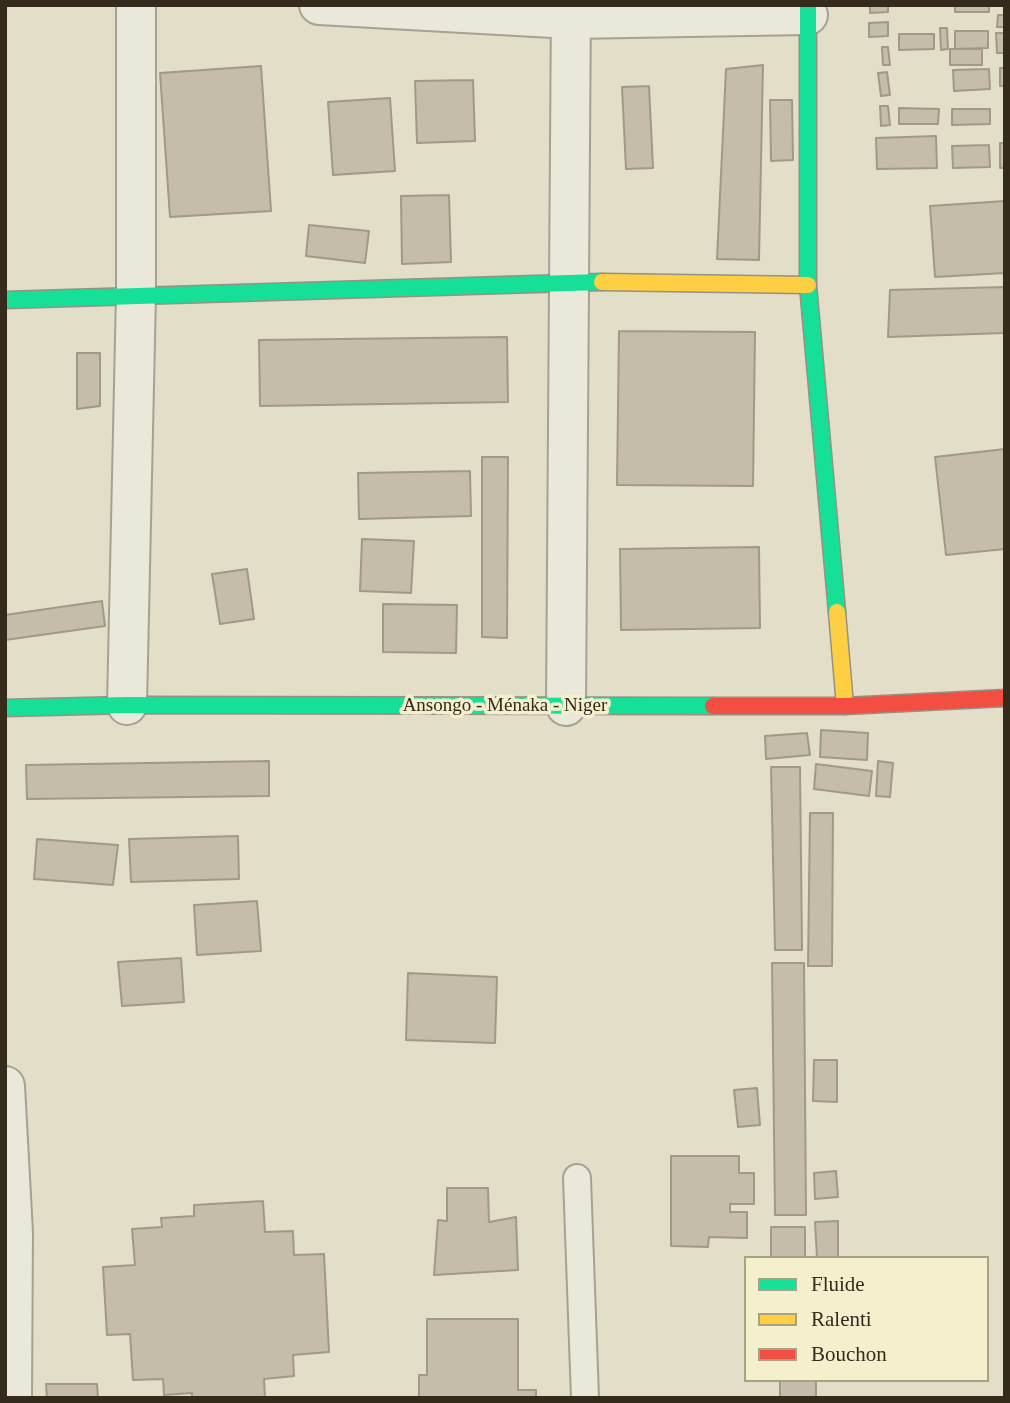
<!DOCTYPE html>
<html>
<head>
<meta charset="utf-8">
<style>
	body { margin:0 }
	#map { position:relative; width:1010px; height:1403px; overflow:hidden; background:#e2dec8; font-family:"Times New Roman",serif }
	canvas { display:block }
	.frame { position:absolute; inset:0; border:7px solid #342b1c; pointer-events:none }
	.legend { position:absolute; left:744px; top:1256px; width:245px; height:126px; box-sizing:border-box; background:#f4efcd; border:2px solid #a7a186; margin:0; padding:9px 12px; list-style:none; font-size:21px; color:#342b1c }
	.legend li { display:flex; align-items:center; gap:14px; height:35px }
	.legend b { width:35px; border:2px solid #a7a186 }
</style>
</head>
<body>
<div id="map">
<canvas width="1010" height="1403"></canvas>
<div class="frame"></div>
<ul class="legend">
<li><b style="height:9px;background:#16e098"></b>Fluide</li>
<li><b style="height:9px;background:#ffcf43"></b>Ralenti</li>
<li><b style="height:9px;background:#f24e42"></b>Bouchon</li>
</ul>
</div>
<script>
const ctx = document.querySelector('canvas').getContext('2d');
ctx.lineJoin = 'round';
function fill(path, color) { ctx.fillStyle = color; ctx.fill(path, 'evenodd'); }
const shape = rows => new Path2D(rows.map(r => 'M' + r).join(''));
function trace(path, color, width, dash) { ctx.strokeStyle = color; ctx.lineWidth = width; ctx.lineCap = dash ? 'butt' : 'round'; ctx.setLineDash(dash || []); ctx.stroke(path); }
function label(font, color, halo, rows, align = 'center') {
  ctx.font = font + ' "Times New Roman",serif'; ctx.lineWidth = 7; ctx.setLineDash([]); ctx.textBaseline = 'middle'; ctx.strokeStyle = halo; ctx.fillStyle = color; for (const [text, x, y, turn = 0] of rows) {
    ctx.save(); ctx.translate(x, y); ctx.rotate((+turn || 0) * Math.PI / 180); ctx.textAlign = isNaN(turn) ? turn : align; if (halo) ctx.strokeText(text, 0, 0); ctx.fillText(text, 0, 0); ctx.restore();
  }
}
const building = shape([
	[870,5,888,5,888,12,870,13,870,5],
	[955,5,989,5,989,12,955,12,955,5],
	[998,15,1005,15,1005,27,997,27,998,15],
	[888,22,888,36,869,37,869,23,888,22],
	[940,28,947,28,948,49,941,50,940,28],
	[955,31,988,31,988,48,955,49,955,31],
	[996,33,1005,33,1005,53,997,53,996,33],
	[899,34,934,34,934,49,899,50,899,34],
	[882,47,888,47,890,65,883,65,882,47],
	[950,49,982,49,982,65,950,65,950,49],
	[763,65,759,260,717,259,726,69,763,65],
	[261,66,271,211,170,217,160,73,261,66],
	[1000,68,1005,68,1005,86,1000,86,1000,68],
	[989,69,990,89,954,91,953,70,989,69],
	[887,72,890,95,881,96,878,73,887,72],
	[473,80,475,141,417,143,415,81,473,80],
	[649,86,653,168,626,169,622,87,649,86],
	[390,98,395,171,333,175,328,102,390,98],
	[770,100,792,100,793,160,771,161,770,100],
	[880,106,888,106,890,125,881,126,880,106],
	[899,108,939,109,938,124,899,124,899,108],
	[952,109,990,109,990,124,952,125,952,109],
	[936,136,937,168,877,169,876,138,936,136],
	[1000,143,1005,143,1005,168,1000,168,1000,143],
	[989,145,990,167,953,168,952,146,989,145],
	[449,195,451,262,402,264,401,196,449,195],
	[1005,201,1005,273,935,277,930,206,1005,201],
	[309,225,369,231,365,263,306,256,309,225],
	[1005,287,1005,333,888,337,890,290,1005,287],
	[619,331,755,332,753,486,617,485,619,331],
	[507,337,508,402,260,406,259,340,507,337],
	[77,353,100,353,100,406,77,409,77,353],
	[1005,449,1005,549,946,555,935,457,1005,449],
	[482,457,508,457,507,638,482,637,482,457],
	[470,471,471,516,359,519,358,473,470,471],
	[362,539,414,541,411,593,360,591,362,539],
	[759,547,760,628,621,630,620,549,759,547],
	[247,569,254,619,220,624,212,574,247,569],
	[102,601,105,626,5,640,5,615,102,601],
	[383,604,457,605,456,653,383,652,383,604],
	[821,730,868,733,867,760,820,757,821,730],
	[807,733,810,755,766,759,765,736,807,733],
	[269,761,269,796,27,799,26,765,269,761],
	[878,761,893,763,890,797,876,796,878,761],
	[816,764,872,771,869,796,814,789,816,764],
	[771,767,800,767,802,950,775,950,771,767],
	[810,813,833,813,832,966,808,966,810,813],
	[238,836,239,879,131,882,129,839,238,836],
	[37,839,118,845,113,885,34,879,37,839],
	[257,901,261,951,197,955,194,905,257,901],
	[181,958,184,1002,122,1006,118,962,181,958],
	[772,963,804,963,806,1215,775,1215,772,963],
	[408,973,497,977,495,1043,406,1040,408,973],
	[814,1060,837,1060,837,1102,813,1101,814,1060],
	[757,1088,760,1125,738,1127,734,1090,757,1088],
	[671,1156,739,1156,739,1173,754,1173,754,1204,730,1204,730,1212,747,1212,747,1238,709,1237,708,1247,671,1246,671,1156],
	[836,1171,838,1197,815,1199,814,1173,836,1171],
	[447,1188,488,1188,489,1222,516,1217,518,1270,434,1275,438,1220,447,1221,447,1188],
	[263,1201,265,1232,293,1231,294,1255,324,1254,329,1352,293,1355,294,1376,264,1379,265,1398,192,1398,192,1393,164,1395,163,1379,133,1380,130,1334,107,1335,103,1267,135,1265,132,1229,162,1227,161,1218,194,1216,194,1205,263,1201],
	[838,1221,838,1258,817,1258,815,1222,838,1221],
	[771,1227,805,1227,805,1258,771,1258,771,1227],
	[427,1319,518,1319,518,1390,536,1390,536,1398,419,1398,419,1375,427,1375,427,1319],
	[780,1380,816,1380,816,1398,780,1398,780,1380],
	[46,1384,97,1384,98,1398,47,1398,46,1384]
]);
const lane = shape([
	[577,1178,585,1398]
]);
const street = shape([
	[319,5,571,19,808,15],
	[127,705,136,294,136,5],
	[566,706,571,5],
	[5,1086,13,1233,12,1398]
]);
const fast = shape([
	[808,5,808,285,837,612],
	[5,300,602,282],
	[5,708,127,705,713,706]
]);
const slow = shape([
	[602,282,808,285],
	[837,612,845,706]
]);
const jam = shape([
	[713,706,845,706,1005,698]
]);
const streetNames = [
	["Ansongo - Ménaka - Niger",505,706]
];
fill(building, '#c5bca9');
trace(building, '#a19988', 2);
trace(lane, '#a6a292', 30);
trace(street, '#a6a292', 42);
trace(fast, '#969182', 19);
trace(slow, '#969182', 19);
trace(jam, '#969182', 19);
trace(lane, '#eae7db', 26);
trace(street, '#eae7db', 38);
trace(fast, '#16e098', 16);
trace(slow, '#ffcf43', 16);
trace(jam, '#f24e42', 16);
label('19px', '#342b1c', '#f4efcd', streetNames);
</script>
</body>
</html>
